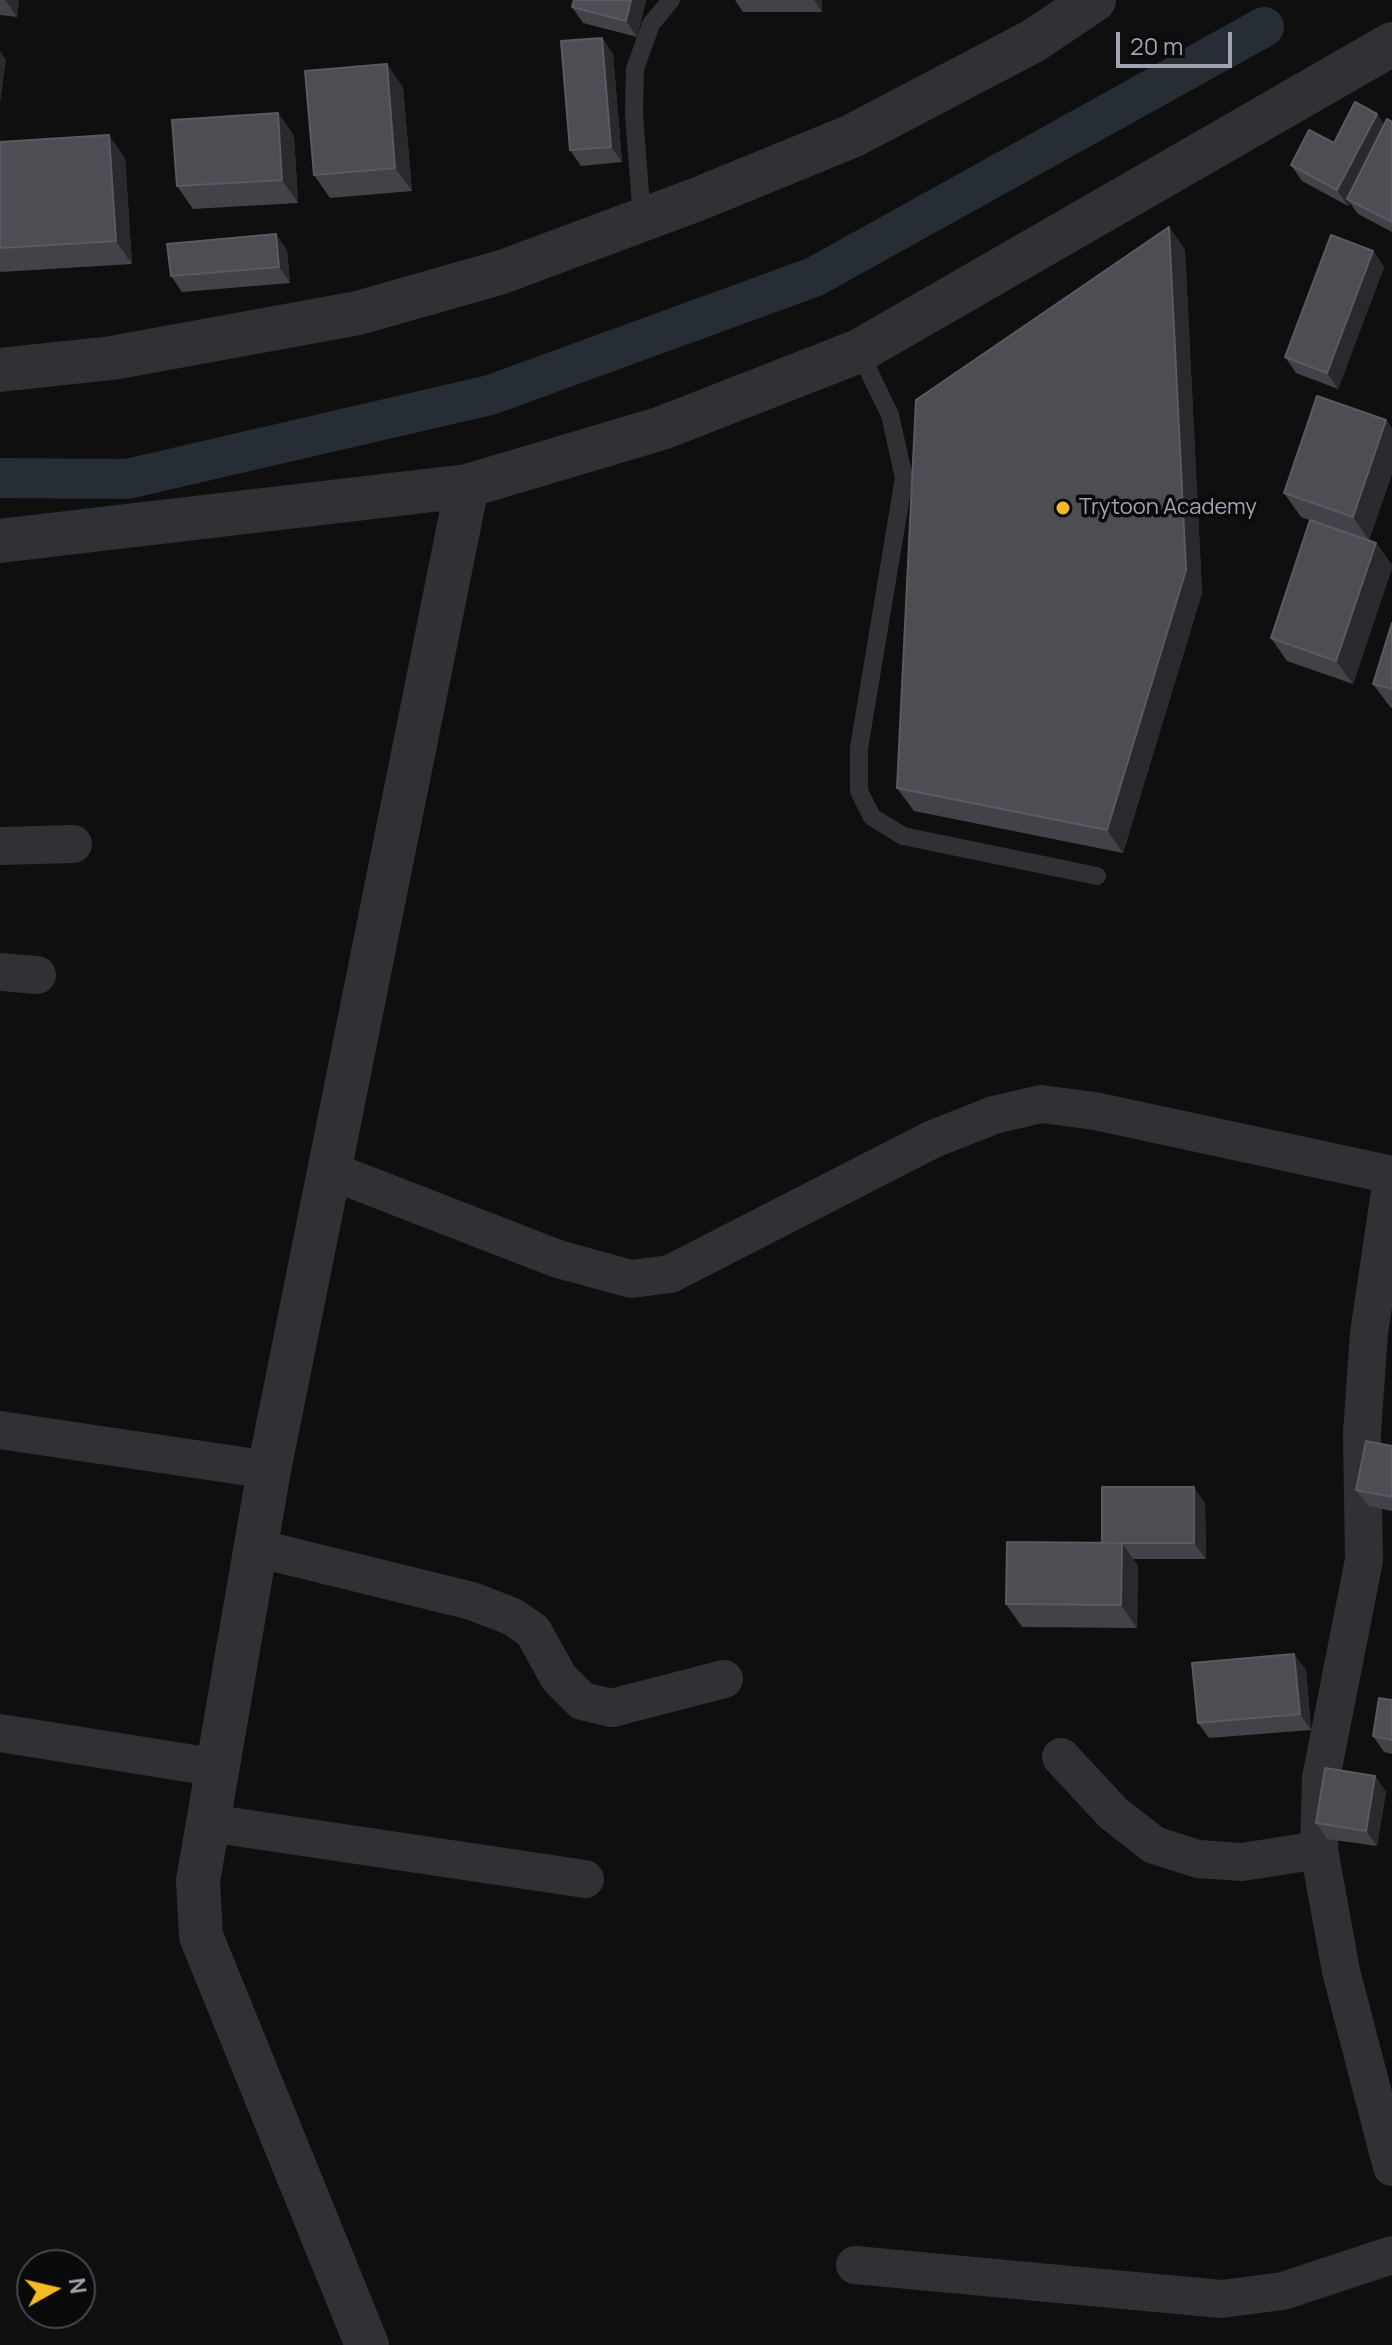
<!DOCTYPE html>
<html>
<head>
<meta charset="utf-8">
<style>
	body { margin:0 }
	#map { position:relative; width:1392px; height:2345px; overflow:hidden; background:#0f0f10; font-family:Manrope,sans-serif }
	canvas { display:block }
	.north { position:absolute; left:16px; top:2249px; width:80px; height:80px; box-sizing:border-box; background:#0a0a0b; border:2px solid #46484e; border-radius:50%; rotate:82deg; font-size:22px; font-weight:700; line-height:32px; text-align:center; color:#a0a4b2 }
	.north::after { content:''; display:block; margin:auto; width:28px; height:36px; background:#f4b923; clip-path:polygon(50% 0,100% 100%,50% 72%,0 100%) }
	.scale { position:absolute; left:1116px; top:32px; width:116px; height:36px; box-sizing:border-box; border:4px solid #a0a4b2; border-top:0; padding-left:10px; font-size:24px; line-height:28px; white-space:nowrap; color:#a0a4b2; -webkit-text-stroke:6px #0a0a0b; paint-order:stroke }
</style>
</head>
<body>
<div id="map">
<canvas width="1392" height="2345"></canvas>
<div class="north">N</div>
<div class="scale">20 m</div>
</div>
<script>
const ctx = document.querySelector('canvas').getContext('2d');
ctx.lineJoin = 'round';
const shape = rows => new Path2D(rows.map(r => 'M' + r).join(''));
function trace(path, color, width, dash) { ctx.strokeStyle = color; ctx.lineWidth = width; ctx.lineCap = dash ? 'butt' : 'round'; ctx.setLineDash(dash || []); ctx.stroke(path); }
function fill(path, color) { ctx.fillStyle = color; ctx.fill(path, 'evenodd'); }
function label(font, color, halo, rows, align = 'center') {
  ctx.font = font + ' Manrope,sans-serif'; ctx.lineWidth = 7; ctx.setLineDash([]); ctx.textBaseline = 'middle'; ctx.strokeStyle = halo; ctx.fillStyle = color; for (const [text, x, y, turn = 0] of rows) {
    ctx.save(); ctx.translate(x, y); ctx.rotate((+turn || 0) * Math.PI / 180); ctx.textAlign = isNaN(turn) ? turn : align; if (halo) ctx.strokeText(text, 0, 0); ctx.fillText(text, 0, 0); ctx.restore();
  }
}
const canal = shape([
	[0,478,127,479,490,395,814,277,1264,27]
]);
const service = shape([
	[642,219,634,114,635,69,651,24,671,0],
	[859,351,890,415,904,478,859,748,859,791,872,817,903,836,1097,876]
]);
const minor = shape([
	[0,846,73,844],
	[0,972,37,975],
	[331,1171,558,1259,631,1279,670,1274,933,1139,994,1115,1041,1104,1095,1111,1392,1175],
	[1392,1178,1369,1333,1362,1433,1364,1560,1321,1778,1319,1850,1341,1971,1392,2167],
	[0,1430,269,1470],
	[256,1548,472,1601,513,1617,533,1631,559,1678,582,1701,612,1708,724,1679],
	[0,1733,219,1768],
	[1061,1757,1113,1813,1154,1845,1198,1859,1242,1862,1319,1850],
	[209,1823,585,1879],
	[855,2265,1221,2299,1283,2291,1392,2255]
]);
const tertiary = shape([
	[0,370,112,358,358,313,502,272,698,199,852,136,1033,41,1094,0],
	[0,541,467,486,662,428,859,351,1392,44],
	[367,2345,201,1936,198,1881,269,1470,467,486]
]);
const wall = shape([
	[0,0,19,0,17,17,0,15],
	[646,0,637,37,583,23,572,7],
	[735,0,822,0,822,12,743,12],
	[602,38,613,54,622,162,581,166,570,150],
	[403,87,412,191,330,198,314,175],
	[278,113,294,136,298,203,193,209,177,186],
	[1392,122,1392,232,1358,214,1350,203,1348,206,1302,181,1291,165,1334,143],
	[0,142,125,158,132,264,1,272,0,271],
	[1169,227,1185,250,1202,593,1123,853,914,811,897,788],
	[287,250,290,283,182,292,171,276],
	[1373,251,1384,267,1338,389,1296,373,1285,357],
	[1386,420,1392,428,1392,474,1369,540,1301,517,1284,493],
	[1376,543,1392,565,1392,568,1353,684,1287,661,1271,638],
	[1392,623,1392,708,1390,707,1373,684],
	[1392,1446,1392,1511,1368,1506,1356,1490],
	[1205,1503,1206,1559,1133,1559,1138,1566,1137,1628,1022,1627,1006,1604,1102,1543],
	[1306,1670,1311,1730,1209,1738,1198,1723],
	[1392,1700,1392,1754,1384,1752,1373,1736],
	[1375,1776,1386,1792,1377,1846,1327,1839,1316,1823]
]);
const shadedWall = shape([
	[6,0,19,0,17,17,6,1],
	[631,0,646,0,637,37,626,21],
	[814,0,822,0,822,12],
	[602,38,613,54,622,162,611,147],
	[0,51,6,60,0,104],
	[387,64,403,87,412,191,395,168],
	[278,113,294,136,298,203,282,180],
	[1377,114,1388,129,1347,199,1350,203,1348,206,1337,190],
	[109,135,125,158,132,264,116,241],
	[1169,227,1185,250,1202,593,1123,853,1107,830],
	[276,234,287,250,290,283,279,267],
	[1373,251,1384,267,1338,389,1327,373],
	[1386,420,1392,428,1392,474,1369,540,1353,517],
	[1376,543,1392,565,1392,568,1353,684,1336,661],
	[1194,1487,1205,1503,1206,1559,1194,1543],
	[1122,1543,1138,1566,1137,1628,1121,1605],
	[1294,1654,1306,1670,1311,1730,1300,1714],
	[1375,1776,1386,1792,1377,1846,1366,1831]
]);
const building = shape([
	[574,0,631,0,626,21,572,7,574,0],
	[602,38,611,147,570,150,561,41,602,38],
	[387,64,395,168,314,175,305,71,387,64],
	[1355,102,1377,114,1337,190,1291,165,1309,130,1334,143,1355,102],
	[278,113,282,180,177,186,172,120,278,113],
	[1387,119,1392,122,1392,222,1347,199,1387,119],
	[109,135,116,241,0,248,0,142,109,135],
	[1169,227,1186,570,1107,830,897,788,916,400,1169,227],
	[276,234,279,267,171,276,167,244,276,234],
	[1331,235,1373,251,1327,373,1285,357,1331,235],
	[1317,396,1386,420,1353,517,1284,493,1317,396],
	[1310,520,1376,543,1336,661,1271,638,1310,520],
	[1392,623,1392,689,1373,684,1392,623],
	[1366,1441,1392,1446,1392,1497,1356,1490,1366,1441],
	[1102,1487,1194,1487,1194,1543,1102,1543,1102,1487],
	[1007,1542,1122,1543,1121,1605,1006,1604,1007,1542],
	[1294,1654,1300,1714,1198,1723,1192,1663,1294,1654],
	[1379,1698,1392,1700,1392,1740,1373,1736,1379,1698],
	[1325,1768,1375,1776,1366,1831,1316,1823,1325,1768]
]);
const markers = [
	[1063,508,8,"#f4b923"]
];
const poiNames = [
	["Trytoon Academy",1079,508]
];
trace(canal, '#262d34', 40);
trace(service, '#303135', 18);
trace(minor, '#303135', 38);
trace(tertiary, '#303135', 44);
fill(wall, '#424348');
fill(shadedWall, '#292a2d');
fill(building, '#4c4e53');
trace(building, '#595b62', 2);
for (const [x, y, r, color] of markers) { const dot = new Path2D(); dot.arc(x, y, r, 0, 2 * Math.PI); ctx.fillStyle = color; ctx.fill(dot); trace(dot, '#0a0a0b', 3); }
label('22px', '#a0a4b2', '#0a0a0b', poiNames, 'left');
</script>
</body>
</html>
